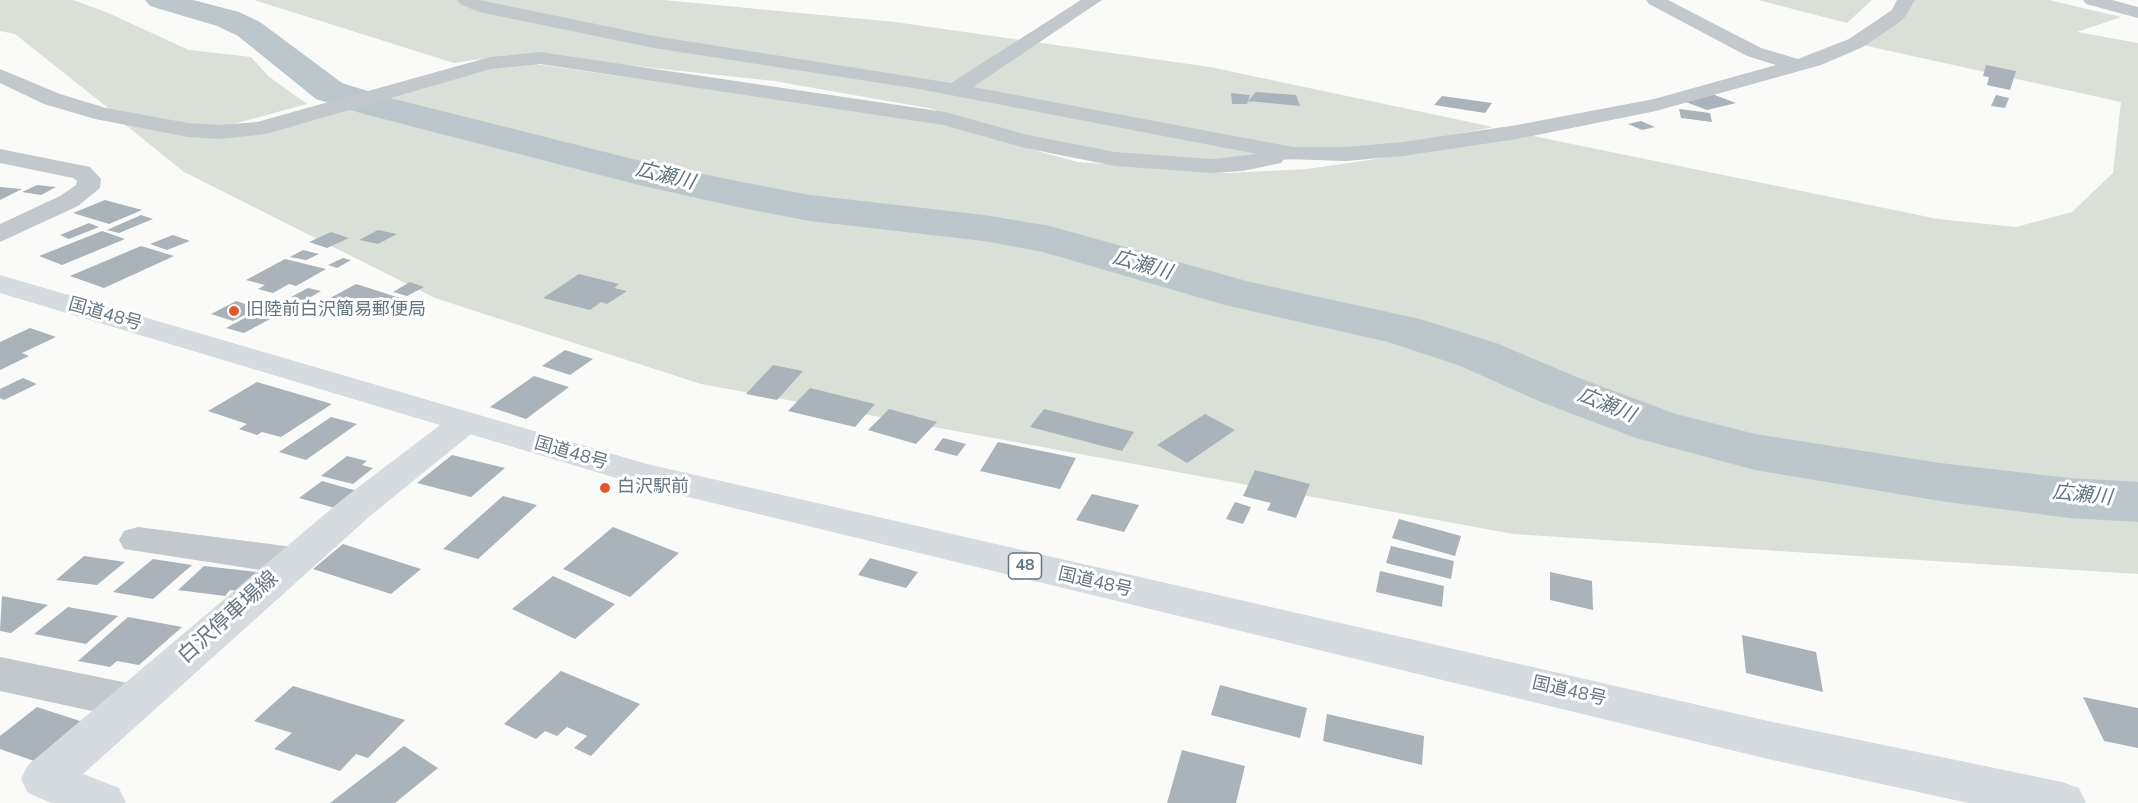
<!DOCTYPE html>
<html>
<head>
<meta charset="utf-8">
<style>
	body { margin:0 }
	canvas { display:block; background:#fafaf8 }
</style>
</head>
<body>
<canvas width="2138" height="803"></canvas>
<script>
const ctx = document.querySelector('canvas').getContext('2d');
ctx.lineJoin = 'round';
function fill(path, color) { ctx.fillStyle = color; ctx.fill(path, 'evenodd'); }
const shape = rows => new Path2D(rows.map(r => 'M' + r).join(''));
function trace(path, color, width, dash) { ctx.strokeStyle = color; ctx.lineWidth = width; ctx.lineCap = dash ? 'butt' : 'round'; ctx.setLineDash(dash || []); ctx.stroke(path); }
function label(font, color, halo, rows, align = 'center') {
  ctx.font = font + ' "Nunito Sans","Noto Sans JP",sans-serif'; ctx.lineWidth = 6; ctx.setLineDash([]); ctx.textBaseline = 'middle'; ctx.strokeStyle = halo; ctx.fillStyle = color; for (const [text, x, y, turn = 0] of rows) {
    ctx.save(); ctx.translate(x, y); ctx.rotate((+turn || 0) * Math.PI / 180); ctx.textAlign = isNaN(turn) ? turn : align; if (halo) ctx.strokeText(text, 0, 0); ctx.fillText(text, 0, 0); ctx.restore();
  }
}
const green = shape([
	[0,0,73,0,106,12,189,50,251,57,268,76,307,104,215,129,113,112,15,34,0,31],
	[254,0,663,0,895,22,1210,67,1493,127,1419,142,1286,160,1186,163,1054,145,928,108,774,81,552,57,507,55,454,63],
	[1758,0,1872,0,1847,23],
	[1913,0,2049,0,2121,17,2077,32,2138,43,2138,574,1513,534,701,384,435,298,184,172,122,122,205,137,449,69,528,63,930,121,1077,162,1227,173,1307,169,1533,136,1938,219,2016,227,2072,212,2113,173,2121,102,1849,42]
]);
const river = shape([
	[145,0,193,0,239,12,260,22,342,83,390,98,653,164,742,182,810,195,984,215,1050,226,1250,282,1420,319,1496,343,1579,378,1676,414,1755,434,1940,463,2069,478,2138,482,2138,522,2069,518,1940,501,1755,470,1636,438,1541,402,1458,365,1388,342,1225,305,1043,252,984,241,810,221,742,208,639,185,364,114,316,99,238,36,217,26,150,6,145,0]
]);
const building = shape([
	[1986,65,2016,71,2010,90,1987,85,1989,77,1983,76],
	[1256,92,1296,95,1300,106,1248,101],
	[1231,93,1250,95,1247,104,1232,104],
	[1712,94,1736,103,1707,110,1683,101],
	[1996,95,2009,98,2005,108,1991,106],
	[1442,96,1492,103,1485,113,1434,105],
	[1679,109,1710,113,1712,122,1681,118],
	[1641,121,1655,127,1642,130,1628,124],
	[37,185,56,187,41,195,22,192],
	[0,187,22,189,0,200],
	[105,200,142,210,109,224,73,213],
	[141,215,153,219,119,233,107,230],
	[89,223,99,227,69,239,60,235],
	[378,230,397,234,378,244,359,240],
	[102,231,125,239,62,265,39,256],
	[331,232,349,238,327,248,309,242],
	[173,235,190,241,167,250,150,244],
	[141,246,174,256,104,288,70,276],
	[303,250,319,254,306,260,290,257],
	[343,258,351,260,337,268,328,265],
	[285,259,326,269,296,286,289,284,273,293,258,289,265,285,246,280],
	[579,274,619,284,614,288,627,291,607,304,601,302,590,310,543,298],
	[410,282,424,287,407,296,393,292],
	[356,284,400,298,367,316,323,302],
	[308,288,321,291,304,301,291,297],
	[278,300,296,305,244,333,226,328],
	[236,301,258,308,233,321,211,314],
	[30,328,56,337,22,353,29,356,0,370,0,342],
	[565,350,593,359,570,375,542,366],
	[773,365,803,371,777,400,746,394],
	[534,376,569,387,526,419,490,407],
	[23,378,37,384,4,400,0,398,0,389],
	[257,382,332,404,281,437,262,432,257,435,239,429,247,424,208,411],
	[810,388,875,404,855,427,788,411],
	[889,409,937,422,916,444,868,430],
	[1044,409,1134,432,1122,451,1030,427],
	[1205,414,1235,430,1187,463,1157,445],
	[331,417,357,424,306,460,279,452],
	[943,438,966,444,957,456,934,450],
	[998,442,1076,458,1060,489,980,471],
	[452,455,505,468,471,497,417,483],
	[347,456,367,461,362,465,373,468,353,484,321,476],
	[1255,470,1310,484,1296,518,1267,510,1271,503,1243,496],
	[322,481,357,491,335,508,299,498],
	[1092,494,1139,505,1124,532,1076,520],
	[503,496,537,505,478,559,443,549],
	[1235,502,1251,507,1243,524,1226,519],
	[1399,519,1461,536,1455,556,1392,538],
	[613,527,679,553,630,597,563,569],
	[343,544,421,569,391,594,313,569],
	[1391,546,1454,561,1451,579,1386,563],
	[84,556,125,562,97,585,56,580],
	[870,558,918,572,906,588,858,575],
	[153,559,192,565,153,599,113,592],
	[204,566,257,572,238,591,230,590,225,596,178,590],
	[1380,571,1444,586,1442,607,1376,592],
	[1550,572,1592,581,1593,610,1550,600],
	[553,576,615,604,575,639,512,609],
	[2,596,48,605,11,633,0,631],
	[68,607,118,616,86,644,34,634],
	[128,617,182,627,139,665,117,661,110,667,78,661],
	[1742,635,1816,652,1823,692,1746,673],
	[561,671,640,704,591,756,574,748,587,736,567,727,557,736,545,731,536,739,504,724],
	[1220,685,1307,708,1300,738,1211,715],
	[293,686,405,720,368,758,356,754,340,771,274,749,292,733,254,721],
	[2083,697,2138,708,2138,748,2104,741],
	[37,707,83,722,34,761,0,749,0,736],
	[1327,714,1424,736,1422,765,1323,741],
	[404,746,438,768,395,803,330,803],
	[1182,750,1245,766,1236,803,1167,803]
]);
const minor = shape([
	[457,0,479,0,654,36,951,83,1081,0,1102,0,973,87,1293,147,1346,147,1403,142,1517,125,1654,99,1776,65,1747,56,1649,4,1646,0,1668,0,1761,48,1798,59,1849,39,1892,10,1897,0,1915,0,1905,17,1897,24,1863,47,1821,65,1656,111,1517,139,1403,156,1346,161,1284,159,1281,163,1243,171,1212,173,1115,166,1025,148,943,125,540,64,491,69,266,134,220,139,188,137,95,119,44,104,0,83,0,69,60,94,106,108,188,123,220,125,257,122,490,57,540,52,945,112,1028,135,1115,152,1212,159,1257,154,919,89,654,48,479,12,460,4,457,0],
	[2083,0,2112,0,2138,7,2138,18,2086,4,2083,0],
	[0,149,90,167,101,179,100,188,78,206,0,242,0,224,60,196,76,185,77,181,73,178,0,163,0,149],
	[138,527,293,547,307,551,313,561,307,571,293,575,124,549,119,540,124,531,138,527],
	[0,657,133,684,149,690,155,702,149,714,133,720,0,691,0,657]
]);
const major = shape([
	[464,413,476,416,481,423,476,430,370,516,83,774,119,788,126,803,51,803,28,793,21,779,28,765,344,498,452,416,464,413]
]);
const highway = shape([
	[0,275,647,464,1768,721,2062,782,2079,788,2086,803,1968,803,1768,759,643,486,0,293,0,275]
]);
const markers = [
	[234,311,6,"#e4572e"],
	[605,488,6,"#e4572e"]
];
const shields = [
	[1025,566,33]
];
const shieldNames = [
	["48",1025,566]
];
const poiNames = [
	["旧陸前白沢簡易郵便局",246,311],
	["白沢駅前",617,488]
];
const streetNames = [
	["国道48号",105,315,16],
	["国道48号",571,454,16],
	["国道48号",1095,583,13],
	["国道48号",1569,692,13]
];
const waterNames = [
	["広瀬川",665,177,14],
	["広瀬川",1142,266,16],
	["広瀬川",1606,406,22],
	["広瀬川",2082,496,6]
];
const nearStreetnames = [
	["白沢停車場線",229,618,-42]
];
fill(green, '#dadfd7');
fill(river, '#bbc7cb');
fill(building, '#aab3b9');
fill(minor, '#c3c8cc');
fill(major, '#d6dbdf');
fill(highway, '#d6dbdf');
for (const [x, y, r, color] of markers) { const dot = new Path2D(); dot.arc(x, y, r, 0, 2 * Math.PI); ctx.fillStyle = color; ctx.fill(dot); trace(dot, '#fff', 2); }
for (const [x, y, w] of shields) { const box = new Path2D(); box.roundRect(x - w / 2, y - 13, w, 26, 4.5); ctx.fillStyle = '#fff'; ctx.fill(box); trace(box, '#657683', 1.5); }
label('bold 16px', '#657683', null, shieldNames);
label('18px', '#657683', '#fff', poiNames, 'left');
label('18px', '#657683', '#fff', streetNames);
label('italic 20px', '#60757c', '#fff', waterNames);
label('21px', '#657683', '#fff', nearStreetnames);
</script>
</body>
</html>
